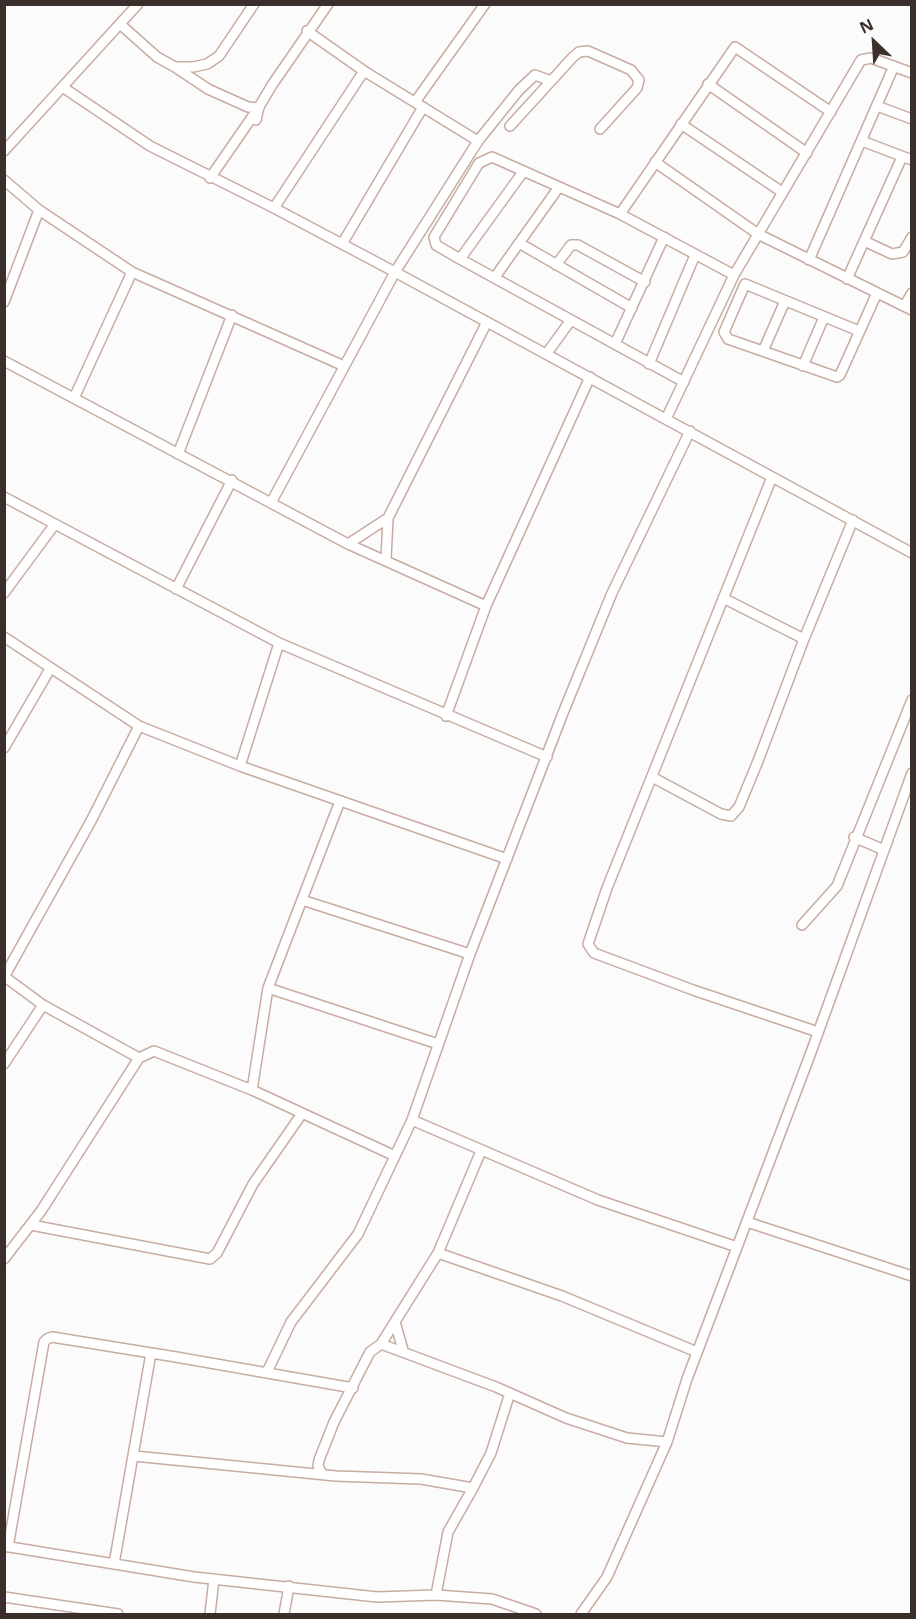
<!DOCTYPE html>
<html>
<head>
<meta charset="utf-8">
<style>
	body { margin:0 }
	#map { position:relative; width:916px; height:1619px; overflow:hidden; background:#fbfbfb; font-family:"Noto Sans",sans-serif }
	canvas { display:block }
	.frame { position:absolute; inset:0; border:6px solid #3a2f2b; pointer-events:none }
	.north { position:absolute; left:844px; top:12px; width:60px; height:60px; -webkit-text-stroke:4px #fbfbfb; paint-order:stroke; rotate:335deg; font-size:16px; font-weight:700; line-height:24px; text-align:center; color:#3a2f2b }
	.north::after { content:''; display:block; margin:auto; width:21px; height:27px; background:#3a2f2b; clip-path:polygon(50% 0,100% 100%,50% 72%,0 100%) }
</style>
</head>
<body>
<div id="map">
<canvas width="916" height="1619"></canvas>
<div class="frame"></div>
<div class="north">N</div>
</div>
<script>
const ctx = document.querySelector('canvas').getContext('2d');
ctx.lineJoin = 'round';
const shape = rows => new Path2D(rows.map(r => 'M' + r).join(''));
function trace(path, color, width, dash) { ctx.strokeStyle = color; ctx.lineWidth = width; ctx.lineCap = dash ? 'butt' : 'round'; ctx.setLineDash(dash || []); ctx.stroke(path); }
const minor = shape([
	[120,24,157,57,175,67,193,67,207,64,219,56,254,4],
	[175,67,208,89,248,107,259,108],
	[364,71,478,141],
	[551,81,535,75,519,90,478,141,395,272,912,553],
	[708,84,807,153],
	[64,88,150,146,274,208,395,272,272,501],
	[415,102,485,4],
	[877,106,912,119],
	[256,120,259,107,272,85,328,4],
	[681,124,782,192],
	[510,126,573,57,579,52,588,51,631,70,639,80,637,88,600,129],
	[862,141,912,160],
	[4,151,138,4],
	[655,162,758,234,912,310],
	[210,178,257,110],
	[4,180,39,210,132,272,344,366],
	[274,208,364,71,307,31],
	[620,214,735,47,831,112],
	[864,241,892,254,903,252,912,237],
	[519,243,632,308],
	[342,244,423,107],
	[460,259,523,172],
	[809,260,894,66],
	[556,265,571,245,578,245,645,282],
	[495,277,559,187],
	[847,279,902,157],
	[4,302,39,210],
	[905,305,912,293],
	[859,331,745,284,724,332,728,339,837,377,840,375,877,293],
	[615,344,664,237],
	[763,351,785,301],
	[547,353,571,320],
	[4,361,348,544,486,606],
	[649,364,695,255],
	[803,366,824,317],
	[684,382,460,259,436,245,434,237,479,163,492,157,620,214,734,275],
	[74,398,132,272],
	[666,419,734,275,861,60,871,58,912,73],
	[178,454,232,315],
	[772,477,607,888,588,944,594,953,693,990,818,1032],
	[4,497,279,643,547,757],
	[348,544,388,518],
	[386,559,388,518,487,322],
	[176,589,232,480],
	[4,593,55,524],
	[4,637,139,726,240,766,507,859],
	[804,639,853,520],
	[446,716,486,606,590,377],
	[4,748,50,669],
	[240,766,279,643],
	[652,777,721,814,731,816,739,807,758,761,804,639,723,598],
	[854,837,884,850],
	[302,900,470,954],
	[802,925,837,886,912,700],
	[4,977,91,821,139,726],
	[5,977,43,1005,139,1058,154,1051,252,1090,395,1156,412,1120,470,954,563,713,612,593,690,431],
	[268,988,438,1044],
	[4,1064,43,1005],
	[252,1090,268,988,340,801],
	[412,1120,598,1200,737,1247],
	[747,1222,912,1276],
	[31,1225,210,1259,217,1253,253,1184,301,1115],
	[438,1253,562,1296,697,1352],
	[4,1259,41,1211,139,1058],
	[395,1322,403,1350],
	[381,1344,496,1387,566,1418,627,1438,667,1442],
	[267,1372,291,1322,358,1234,395,1156],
	[134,1456,336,1476,421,1479,473,1488,491,1453,510,1393],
	[322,1474,318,1466,319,1460,334,1422,370,1352,381,1344,438,1253,481,1151],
	[4,1546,194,1577,377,1597,436,1595,492,1599,536,1614],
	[8,1547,44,1342,47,1339,52,1337,176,1357,353,1388],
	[114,1564,151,1353],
	[436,1595,448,1532,473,1488],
	[4,1597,118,1614],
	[210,1614,214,1579],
	[284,1614,289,1586],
	[581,1614,607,1577,667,1442,687,1379,810,1055,912,773]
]);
trace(minor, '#c8aca2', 12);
trace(minor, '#fff', 9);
</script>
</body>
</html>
